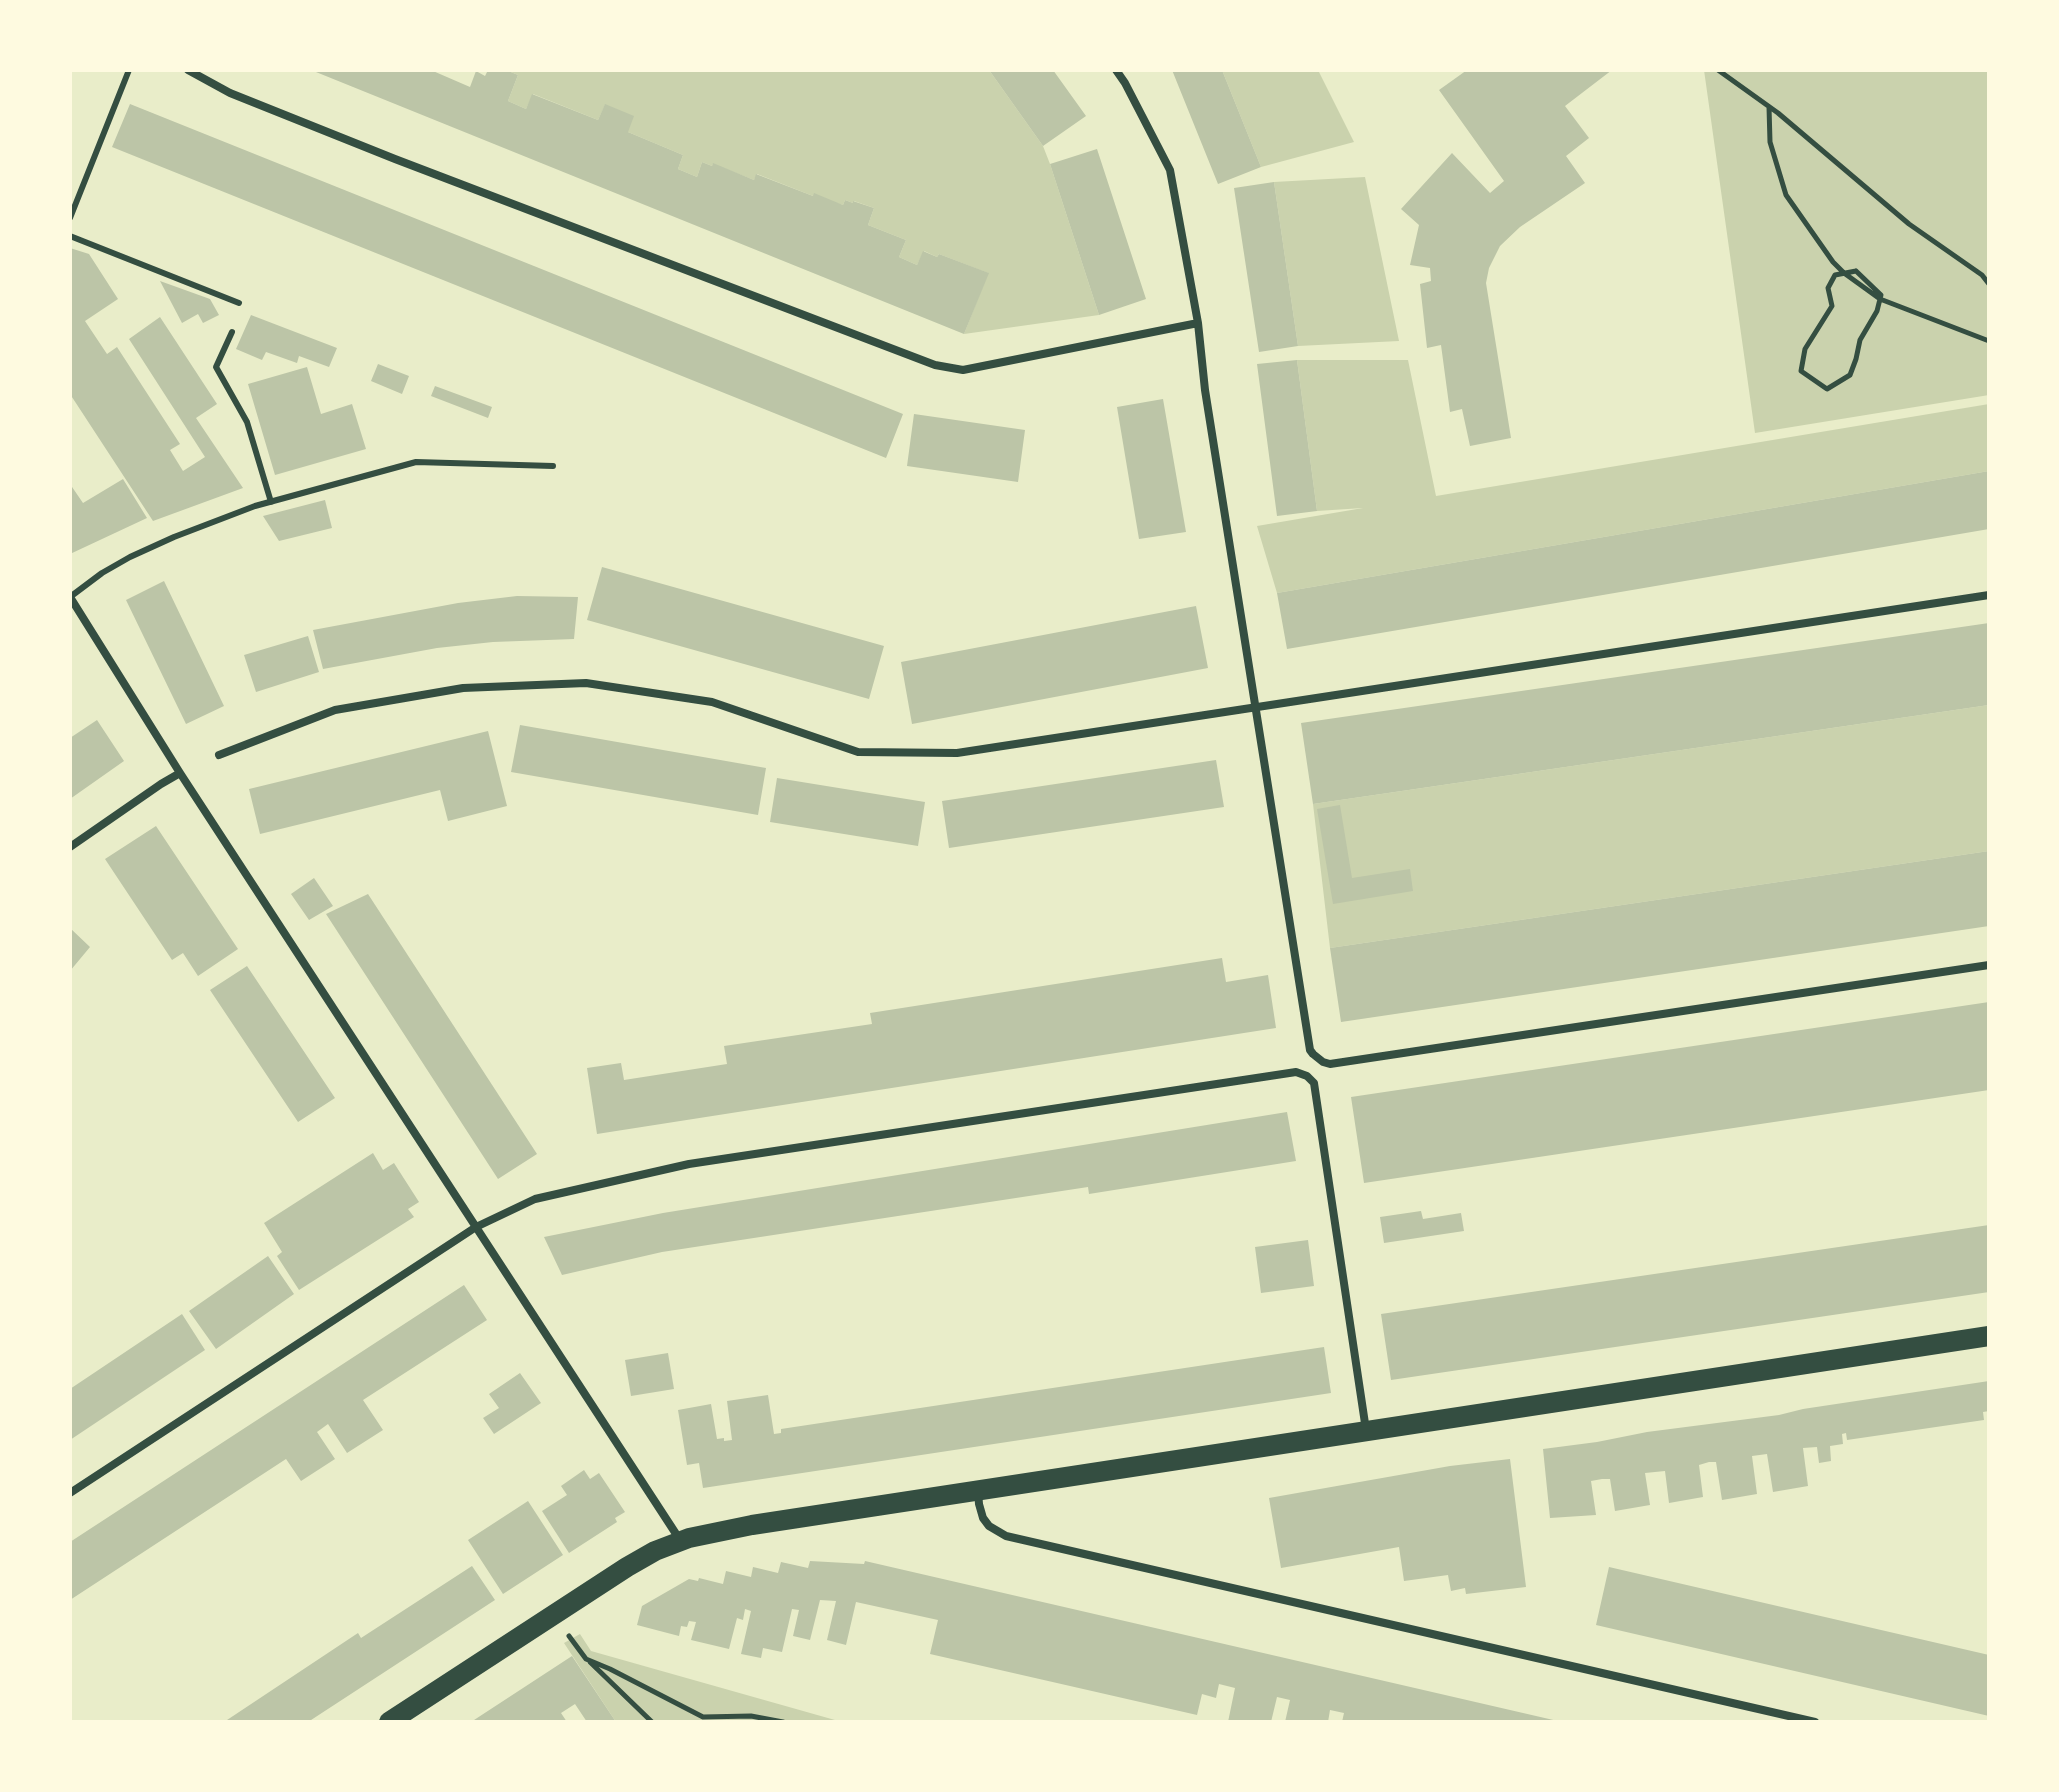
<!DOCTYPE html>
<html>
<head>
<meta charset="utf-8">
<style>
	body { margin:0 }
	#map { position:relative; width:2059px; height:1792px; overflow:hidden; background:#e9edc9; font-family:Ubuntu,sans-serif }
	canvas { display:block }
	.frame { position:absolute; inset:0; border:72px solid #fefae0; pointer-events:none }
</style>
</head>
<body>
<div id="map">
<canvas width="2059" height="1792"></canvas>
<div class="frame"></div>
</div>
<script>
const ctx = document.querySelector('canvas').getContext('2d');
ctx.lineJoin = 'round';
function fill(path, color) { ctx.fillStyle = color; ctx.fill(path, 'evenodd'); }
const shape = rows => new Path2D(rows.map(r => 'M' + r).join(''));
function trace(path, color, width, dash) { ctx.strokeStyle = color; ctx.lineWidth = width; ctx.lineCap = dash ? 'butt' : 'round'; ctx.setLineDash(dash || []); ctx.stroke(path); }
const green = shape([
	[506,70,989,70,1043,146,1050,164,1099,315,964,334,988,273,939,254,937,257,924,251,917,265,899,257,906,240,868,225,874,208,854,201,853,203,845,200,843,205,813,196,757,174,754,180,713,164,712,166,702,162,697,177,678,169,683,155,628,132,605,105,598,120,533,94,526,109,508,101,518,75],
	[1222,70,1318,70,1354,142,1261,167],
	[1704,70,1989,70,1989,395,1755,433],
	[1365,177,1399,341,1298,346,1274,182],
	[1297,360,1408,360,1436,496,1989,404,1989,471,1277,593,1257,526,1363,508,1317,511],
	[1989,705,1989,851,1330,948,1313,804],
	[580,1634,591,1651,842,1722,616,1722,564,1643]
]);
const building = shape([
	[311,70,433,70,433,71,470,87,476,71,485,76,488,70,506,70,518,75,508,101,526,109,532,94,598,120,605,104,634,116,628,132,683,155,678,169,697,177,702,162,712,166,713,163,754,180,756,174,813,196,814,193,843,205,845,200,853,203,853,201,874,208,868,225,906,240,899,257,917,265,923,251,937,257,939,254,989,273,964,334],
	[989,70,1053,70,1086,116,1043,146],
	[1172,70,1222,70,1261,167,1218,184],
	[1467,70,1493,70,1494,72,1497,70,1612,70,1565,106,1589,138,1566,156,1585,183,1520,227,1500,246,1489,268,1486,283,1511,438,1470,446,1462,409,1450,412,1441,345,1427,348,1420,284,1431,281,1430,268,1410,265,1419,225,1401,209,1452,153,1490,193,1504,181,1439,90],
	[130,104,903,414,886,458,112,147],
	[1097,149,1146,299,1099,315,1050,164],
	[1274,182,1298,346,1259,352,1234,188],
	[70,248,89,254,118,299,85,321,107,354,117,347,180,444,170,450,183,471,205,457,129,339,160,317,217,404,196,418,243,488,153,521,70,394],
	[160,281,210,299,219,315,203,323,198,314,182,323],
	[251,315,337,348,329,367,299,356,297,363,266,352,262,360,236,349],
	[1297,360,1317,511,1277,516,1257,364],
	[378,364,409,376,402,394,371,381],
	[307,367,321,414,352,404,366,449,275,475,248,384],
	[435,386,492,407,488,418,431,396],
	[1163,399,1186,532,1139,539,1117,407],
	[914,414,1025,430,1018,482,907,466],
	[1989,471,1989,529,1287,649,1277,593],
	[123,479,147,518,70,554,70,484,83,503],
	[325,500,332,528,279,541,263,516],
	[602,567,884,646,869,699,587,620],
	[164,581,224,706,186,724,126,600],
	[517,596,578,597,574,639,493,642,437,648,323,669,313,630,458,603],
	[1196,606,1208,668,912,724,901,662],
	[1989,623,1989,705,1313,804,1301,723],
	[308,636,319,672,256,692,244,655],
	[97,720,124,761,70,799,70,738],
	[520,725,766,768,758,815,511,772],
	[488,731,507,806,448,821,440,790,260,834,249,789],
	[1216,760,1224,807,949,848,942,801],
	[777,778,925,802,918,846,770,822],
	[1340,805,1352,878,1410,869,1413,891,1333,904,1317,809],
	[156,826,238,949,198,976,183,953,172,960,105,859],
	[1989,851,1989,926,1341,1022,1330,948],
	[314,878,333,906,309,920,291,894],
	[368,894,537,1154,498,1179,326,914],
	[70,928,90,947,70,971],
	[1222,958,1226,982,1268,975,1276,1028,597,1134,587,1068,621,1063,624,1080,727,1064,724,1046,872,1024,870,1013],
	[247,966,335,1098,298,1122,210,990],
	[1989,1002,1989,1090,1364,1183,1351,1097],
	[1287,1112,1296,1161,1089,1194,1088,1187,662,1252,562,1275,544,1237,663,1213],
	[373,1153,383,1170,394,1163,419,1202,408,1209,414,1217,299,1290,277,1256,282,1252,264,1223],
	[1421,1211,1423,1219,1461,1213,1464,1231,1384,1243,1380,1217],
	[1989,1225,1989,1292,1391,1380,1381,1314],
	[1308,1240,1314,1286,1261,1293,1255,1247],
	[268,1256,294,1294,216,1349,189,1311],
	[464,1285,487,1320,363,1400,383,1430,347,1453,328,1424,317,1432,335,1459,301,1481,286,1459,70,1600,70,1542],
	[182,1314,205,1350,70,1440,70,1389],
	[1324,1347,1331,1393,703,1488,699,1463,687,1465,678,1410,711,1404,717,1439,724,1438,724,1441,732,1440,727,1401,768,1395,774,1434,781,1433,781,1429],
	[668,1353,674,1389,631,1396,625,1360],
	[520,1373,541,1403,494,1434,483,1418,499,1408,489,1394],
	[1989,1381,1989,1411,1983,1412,1984,1420,1847,1440,1846,1433,1842,1434,1843,1444,1830,1446,1831,1461,1819,1463,1817,1447,1803,1448,1808,1486,1773,1492,1767,1454,1752,1456,1757,1494,1722,1500,1716,1462,1709,1462,1699,1465,1703,1497,1669,1503,1665,1471,1645,1473,1650,1505,1615,1511,1610,1479,1602,1479,1591,1481,1596,1515,1550,1518,1543,1449,1597,1442,1647,1432,1779,1415,1803,1409],
	[1510,1459,1526,1587,1466,1594,1465,1588,1451,1591,1448,1575,1404,1581,1399,1547,1281,1568,1269,1498,1450,1466],
	[584,1470,590,1479,599,1473,625,1512,615,1518,617,1522,569,1553,542,1511,567,1495,561,1486],
	[528,1501,563,1555,503,1594,468,1540],
	[810,1561,864,1564,865,1561,1562,1722,1342,1722,1344,1713,1330,1710,1328,1722,1285,1722,1290,1700,1277,1697,1271,1722,1228,1722,1235,1688,1219,1684,1216,1698,1202,1694,1197,1715,930,1654,938,1620,856,1602,846,1645,827,1640,836,1601,820,1600,810,1640,793,1636,799,1610,792,1609,782,1652,763,1648,761,1658,741,1654,751,1611,745,1609,743,1620,737,1618,729,1649,691,1640,696,1622,689,1621,687,1627,681,1626,679,1636,637,1625,642,1606,689,1579,698,1581,699,1578,723,1584,726,1571,751,1577,753,1567,778,1573,781,1562,808,1568],
	[472,1566,495,1600,308,1722,224,1722,358,1633,361,1638],
	[1609,1567,1989,1655,1989,1716,1596,1625],
	[572,1656,616,1722,587,1722,575,1704,561,1713,567,1722,471,1722]
]);
const path = shape([
	[1718,70,1778,113,1909,224,1982,275,1989,284],
	[1769,107,1770,142,1786,195,1833,262,1844,273,1880,299,1989,341],
	[1856,271,1881,295,1877,311,1860,340,1856,359,1850,375,1827,389,1801,371,1805,349,1832,306,1828,288,1835,275,1856,271],
	[569,1636,586,1659,610,1669,703,1717,751,1716,783,1722],
	[590,1662,652,1722]
]);
const service = shape([
	[70,218,129,70],
	[70,236,239,303],
	[232,332,216,367,247,422,271,502],
	[70,597,102,573,130,557,174,537,255,506,416,462,553,466]
]);
const minor = shape([
	[188,70,230,93,395,159,935,365,963,370,1198,323],
	[1116,70,1125,83,1170,170,1198,323,1205,390,1310,1050,1313,1054,1323,1062,1330,1064,1989,965],
	[70,597,180,773,680,1540],
	[219,755,335,710,463,688,586,683,712,702,858,752,957,753,1989,595],
	[70,847,161,784,180,773],
	[978,1491,979,1504,983,1518,989,1526,1006,1536,1815,1722],
	[70,1493,476,1227,535,1199,689,1164,1296,1072,1307,1076,1314,1083,1366,1430]
]);
const primary = shape([
	[389,1722,627,1567,655,1551,689,1538,752,1525,1989,1336]
]);
fill(green, '#cad2ad');
fill(building, '#bcc5a7');
trace(path, '#344e41', 5);
trace(service, '#344e41', 6);
trace(minor, '#344e41', 8);
trace(primary, '#344e41', 20);
</script>
</body>
</html>
